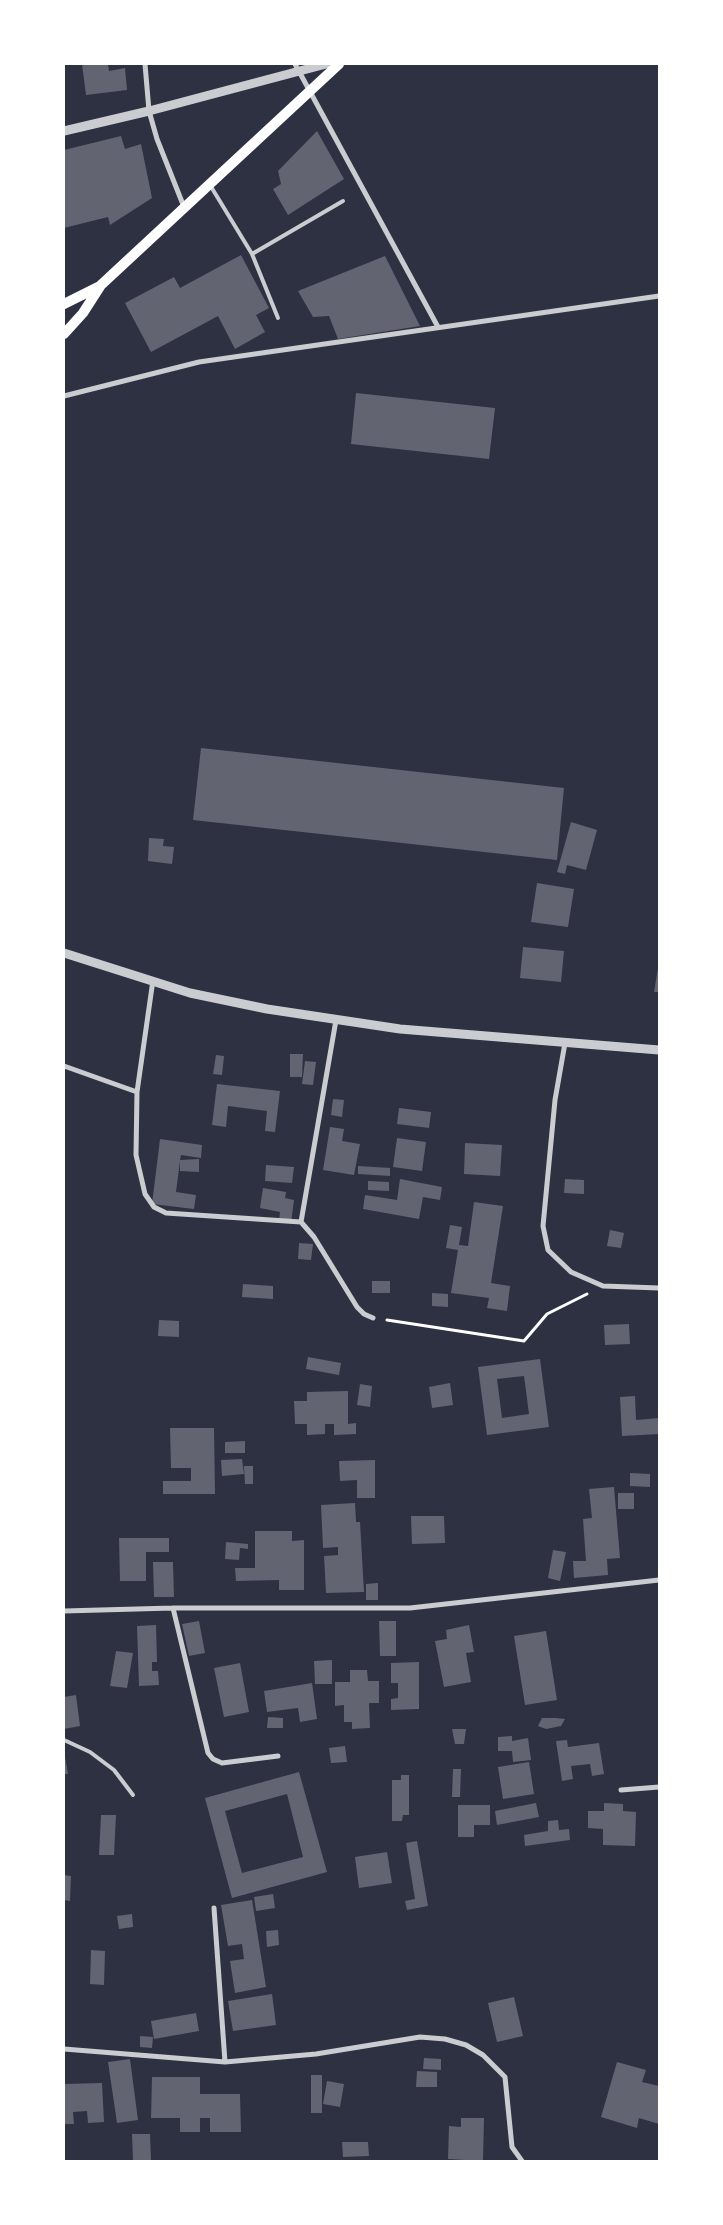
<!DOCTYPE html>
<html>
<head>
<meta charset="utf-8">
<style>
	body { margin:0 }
	#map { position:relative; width:723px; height:2225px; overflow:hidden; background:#2d3142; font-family:"Varela Round",sans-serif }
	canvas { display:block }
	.frame { position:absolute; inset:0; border:65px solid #fff; pointer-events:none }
</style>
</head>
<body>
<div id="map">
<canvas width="723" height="2225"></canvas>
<div class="frame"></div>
</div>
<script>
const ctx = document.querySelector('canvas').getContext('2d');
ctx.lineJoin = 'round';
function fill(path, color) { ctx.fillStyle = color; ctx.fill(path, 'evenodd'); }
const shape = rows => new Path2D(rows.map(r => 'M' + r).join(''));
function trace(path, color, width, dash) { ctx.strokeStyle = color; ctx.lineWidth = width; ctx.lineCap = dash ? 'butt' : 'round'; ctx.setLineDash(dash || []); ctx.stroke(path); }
const building = shape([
	[82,64,108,64,109,71,125,68,127,90,86,95],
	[317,131,344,179,288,215,273,189,281,184,278,171],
	[121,136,125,149,141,144,152,198,110,225,108,217,64,228,64,150],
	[241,255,269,308,256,315,265,332,235,349,218,316,151,352,125,303,174,277,180,288],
	[385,256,420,326,338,339,329,316,313,317,298,291],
	[356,393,495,408,489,459,351,444],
	[201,748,564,788,557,860,193,820],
	[571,822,597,830,586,870,567,865,565,874,557,872],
	[149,838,164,839,163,846,174,847,172,864,148,861],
	[537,883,574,889,568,927,531,922],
	[523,947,564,951,561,982,520,978],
	[658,968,659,968,659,992,654,992],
	[290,1054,303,1054,302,1077,290,1077],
	[216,1055,224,1056,222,1075,213,1074],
	[305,1061,316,1062,313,1085,302,1084],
	[217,1084,280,1091,275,1132,265,1131,267,1111,228,1106,226,1127,212,1125],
	[333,1099,344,1100,342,1117,331,1115],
	[399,1108,431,1112,429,1128,397,1124],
	[330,1127,344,1129,342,1141,360,1144,354,1175,323,1170],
	[397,1138,426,1142,422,1171,393,1167],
	[160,1139,202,1145,201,1158,181,1155,180,1160,199,1159,199,1172,180,1171,180,1161,176,1192,196,1195,194,1209,152,1204],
	[465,1143,502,1145,500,1176,464,1174],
	[266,1165,294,1167,292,1183,265,1181],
	[358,1166,390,1168,390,1176,358,1174],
	[400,1179,442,1187,440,1200,423,1197,419,1219,363,1209,365,1195,397,1200],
	[565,1179,584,1180,584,1194,564,1193],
	[368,1181,389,1182,389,1191,368,1190],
	[263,1188,286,1192,285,1198,294,1200,291,1223,279,1221,280,1212,260,1208],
	[474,1202,503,1206,491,1283,510,1286,507,1311,487,1308,489,1298,451,1293,458,1250,446,1248,450,1225,462,1227,459,1245,468,1246],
	[610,1230,624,1233,621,1248,607,1246],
	[299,1243,313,1244,311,1260,298,1259],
	[372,1281,390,1281,390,1293,372,1293],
	[243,1284,273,1286,273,1299,242,1297],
	[432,1293,448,1294,448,1307,432,1306],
	[159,1320,179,1321,179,1337,158,1336],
	[629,1324,630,1344,605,1345,604,1325],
	[308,1357,341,1363,339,1375,306,1369],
	[540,1359,549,1427,487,1435,478,1367],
	[524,1376,529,1414,502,1418,497,1379],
	[450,1383,453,1405,432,1408,429,1387],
	[360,1384,372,1386,370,1407,357,1405],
	[348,1391,348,1424,356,1423,356,1434,334,1435,334,1424,325,1424,325,1434,307,1435,307,1424,295,1424,294,1401,307,1401,307,1392],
	[635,1396,636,1420,659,1418,659,1434,622,1436,620,1397],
	[170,1428,214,1428,215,1494,163,1494,163,1481,191,1481,191,1468,171,1468],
	[245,1441,245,1453,225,1453,225,1442],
	[242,1459,244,1474,222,1476,221,1460],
	[375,1460,375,1498,357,1498,357,1480,340,1481,339,1461],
	[244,1466,253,1466,253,1484,245,1484],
	[630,1473,650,1474,650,1487,630,1486],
	[614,1487,620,1558,607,1559,608,1575,574,1578,573,1561,586,1561,583,1519,592,1518,589,1489],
	[618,1493,634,1493,634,1509,618,1509],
	[355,1503,356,1522,360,1522,364,1592,326,1593,324,1556,338,1555,338,1547,323,1548,321,1505],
	[411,1516,444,1516,445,1543,412,1544],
	[255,1531,292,1531,292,1541,304,1540,304,1590,279,1590,279,1580,236,1581,235,1568,255,1568],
	[119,1538,169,1538,169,1552,146,1552,146,1581,120,1581],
	[226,1542,248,1544,248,1549,240,1548,239,1560,225,1559],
	[553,1550,566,1552,560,1581,548,1578],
	[153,1562,173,1562,174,1597,154,1597],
	[378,1583,378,1600,366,1600,366,1584],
	[199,1621,205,1653,189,1656,182,1624],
	[379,1621,396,1621,396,1656,380,1656],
	[156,1625,157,1662,152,1662,152,1671,158,1671,159,1685,139,1686,137,1626],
	[469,1625,474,1652,466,1653,471,1682,444,1687,435,1641,447,1639,446,1630],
	[546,1631,557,1700,525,1705,514,1636],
	[116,1651,133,1653,127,1688,110,1686],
	[332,1660,332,1684,315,1684,314,1661],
	[419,1662,419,1709,391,1710,391,1699,398,1698,398,1683,391,1683,391,1663],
	[240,1663,249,1712,224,1717,214,1668],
	[350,1670,367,1670,368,1681,379,1681,379,1703,369,1703,370,1728,352,1729,352,1722,344,1722,344,1705,335,1706,335,1682,350,1682],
	[312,1683,317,1719,300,1722,298,1708,267,1712,264,1691],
	[76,1695,80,1726,64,1729,64,1697],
	[268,1717,283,1718,283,1728,267,1728],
	[542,1718,556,1718,565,1719,561,1726,546,1729,538,1726],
	[452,1729,466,1729,464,1744,455,1744],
	[512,1736,512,1741,528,1738,531,1760,513,1762,512,1751,498,1751,498,1737],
	[567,1740,568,1747,599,1743,604,1774,592,1776,590,1764,571,1766,573,1779,562,1781,556,1741],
	[345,1746,347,1762,331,1763,329,1748],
	[65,1757,68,1774,64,1774,64,1758],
	[529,1762,534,1794,503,1799,498,1767],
	[453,1769,461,1769,460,1797,452,1797],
	[299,1772,327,1872,232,1898,205,1798],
	[287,1794,303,1857,242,1873,225,1811],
	[401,1775,409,1775,409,1815,403,1815,402,1821,392,1821,392,1780,401,1780],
	[536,1803,539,1817,497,1825,495,1811],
	[604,1803,623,1804,623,1811,636,1812,635,1846,603,1845,603,1829,588,1828,588,1811,604,1811],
	[458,1805,490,1805,490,1825,474,1825,474,1837,458,1837],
	[101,1815,116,1815,114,1855,99,1855],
	[558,1820,559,1830,569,1829,570,1840,525,1846,524,1835,548,1831,548,1821],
	[417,1841,428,1906,407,1910,405,1901,415,1899,406,1843],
	[387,1852,392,1883,359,1888,355,1857],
	[64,1875,71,1876,70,1901,64,1900],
	[273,1894,275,1908,256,1911,254,1897],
	[252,1900,266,1987,235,1993,230,1961,244,1959,242,1944,228,1946,221,1905],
	[132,1914,133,1927,119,1929,117,1916],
	[278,1930,279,1945,267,1947,266,1931],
	[91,1950,105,1951,104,1985,90,1984],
	[272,1994,276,2025,233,2031,228,2001],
	[514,1997,523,2036,497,2042,488,2003],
	[196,2013,199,2031,154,2039,151,2021],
	[140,2036,153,2037,152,2048,140,2047],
	[424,2058,441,2059,441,2070,423,2069],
	[130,2059,138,2120,117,2123,108,2062],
	[617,2062,646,2070,642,2082,659,2086,659,2124,639,2118,637,2128,601,2117],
	[417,2071,437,2072,437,2087,416,2087],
	[311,2075,322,2075,322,2113,311,2113],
	[152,2077,200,2077,200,2094,240,2094,241,2132,210,2132,210,2118,200,2118,200,2132,180,2132,180,2118,151,2118],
	[327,2081,344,2084,340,2107,323,2104],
	[102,2083,104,2122,88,2123,87,2111,73,2112,74,2124,64,2124,64,2084],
	[461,2118,484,2118,483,2161,448,2159,449,2126,461,2127],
	[132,2134,150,2134,151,2161,133,2161],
	[342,2142,368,2142,369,2156,343,2157]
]);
const path = shape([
	[387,1320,524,1341,547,1314,587,1294]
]);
const service = shape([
	[210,185,252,254,278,318],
	[252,254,343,201],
	[64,1740,90,1752,114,1770,133,1795]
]);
const minor = shape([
	[145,64,149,111,157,139,184,207],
	[295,64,438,327],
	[64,396,199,362,659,296],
	[153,980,137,1092,136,1155,145,1194,154,1207,166,1213,301,1222,314,1237,357,1307,364,1314,373,1318],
	[565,1043,555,1100,543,1226,548,1250,571,1272,603,1286,659,1288],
	[64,1066,137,1092],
	[301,1222,336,1020],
	[173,1608,208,1753,213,1759,222,1763,278,1756],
	[64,1611,173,1608,410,1608,659,1580],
	[621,1790,659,1787],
	[214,1908,225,2062],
	[64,2049,225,2062,316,2054,420,2037,445,2039,466,2045,483,2055,505,2077,512,2147,522,2161]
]);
const tertiary = shape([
	[64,131,149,111,326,64],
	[64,953,190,993,267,1009,400,1029,659,1050]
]);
const secondary = shape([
	[64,304,100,286],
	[64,334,83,313,101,285,339,64]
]);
fill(building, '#626471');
trace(path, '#fff', 3);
trace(service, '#caccd0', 4);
trace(minor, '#caccd0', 5);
trace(tertiary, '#caccd0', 9);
trace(secondary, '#fff', 10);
</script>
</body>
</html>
